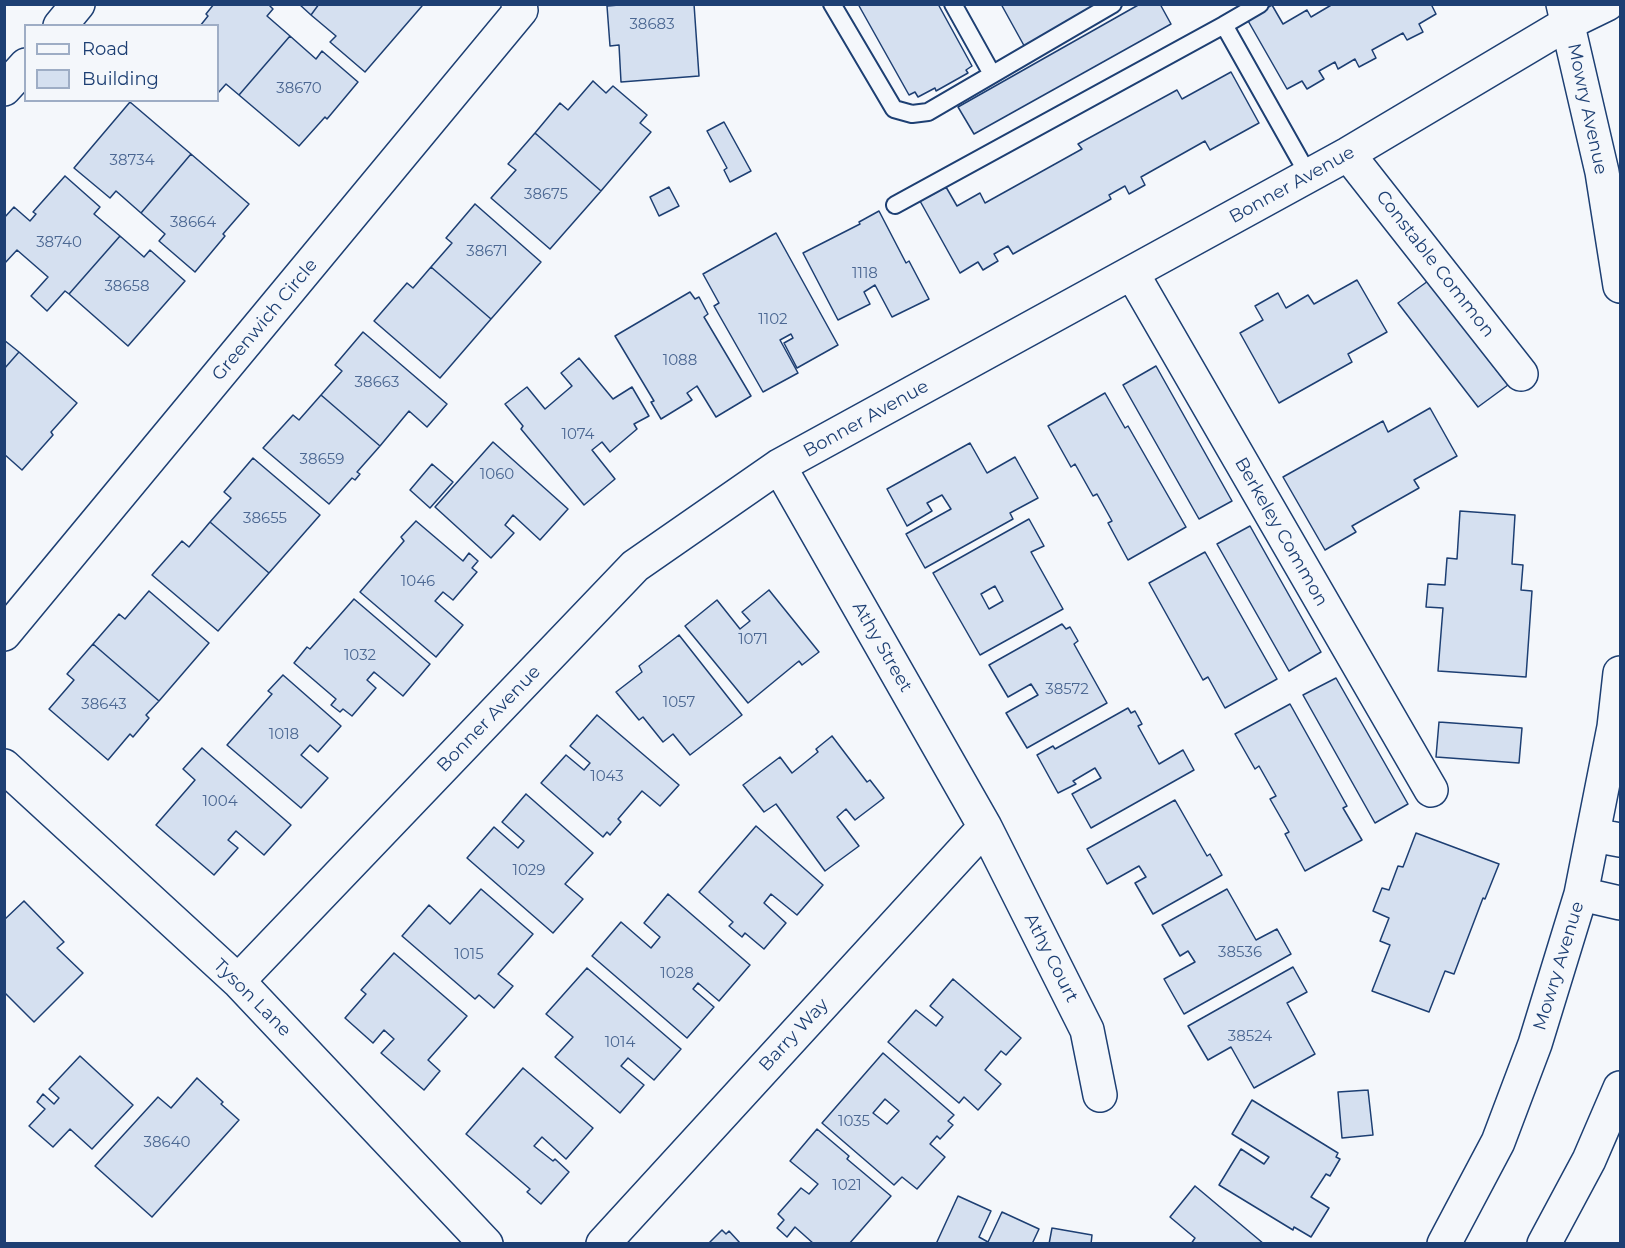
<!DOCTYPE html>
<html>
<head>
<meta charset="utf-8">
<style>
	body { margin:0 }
	#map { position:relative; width:1625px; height:1248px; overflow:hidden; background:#f4f7fb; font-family:Montserrat,sans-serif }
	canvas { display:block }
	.frame { position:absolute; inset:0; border:6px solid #1d3f73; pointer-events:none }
	.legend { position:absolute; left:24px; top:24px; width:195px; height:78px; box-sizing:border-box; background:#f4f7fb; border:2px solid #9eadc5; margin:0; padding:8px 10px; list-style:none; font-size:18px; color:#1d3f73 }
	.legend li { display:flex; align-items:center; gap:12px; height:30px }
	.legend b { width:30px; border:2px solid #9eadc5 }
</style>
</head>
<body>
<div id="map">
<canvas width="1625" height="1248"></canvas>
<div class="frame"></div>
<ul class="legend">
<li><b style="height:8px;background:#f4f7fb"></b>Road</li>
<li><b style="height:16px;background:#d5e0f0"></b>Building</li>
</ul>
</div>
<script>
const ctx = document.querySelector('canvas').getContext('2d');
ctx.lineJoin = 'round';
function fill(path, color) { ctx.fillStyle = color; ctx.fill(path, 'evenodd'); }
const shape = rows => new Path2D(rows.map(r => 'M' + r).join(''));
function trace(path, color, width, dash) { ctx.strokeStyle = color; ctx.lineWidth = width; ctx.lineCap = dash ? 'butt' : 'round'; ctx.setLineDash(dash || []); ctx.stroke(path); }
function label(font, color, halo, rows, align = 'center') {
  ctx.font = font + ' Montserrat,sans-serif'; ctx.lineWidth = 4.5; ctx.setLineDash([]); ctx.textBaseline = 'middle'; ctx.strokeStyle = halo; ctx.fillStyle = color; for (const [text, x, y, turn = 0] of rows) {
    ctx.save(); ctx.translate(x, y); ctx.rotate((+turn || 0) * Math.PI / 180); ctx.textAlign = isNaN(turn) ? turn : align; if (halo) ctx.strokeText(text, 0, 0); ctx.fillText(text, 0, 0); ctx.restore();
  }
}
const building = shape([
	[214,4,268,4,273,9,267,16,290,36,239,95,226,84,218,93,218,26,200,26,208,16,206,14,214,4],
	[299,4,319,4,311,15,299,4],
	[319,4,420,4,422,6,365,72,330,42,336,36,311,15,319,4],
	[631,4,694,4,699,76,621,82,619,45,610,46,607,6,631,4],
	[858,4,938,4,972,66,966,70,968,73,936,91,935,88,918,97,915,92,909,95,858,4],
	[1001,4,1096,4,1080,14,1084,20,1027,51,1001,4],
	[1140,4,1160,4,1171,24,974,134,958,107,1140,4],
	[1333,4,1431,4,1436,14,1419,24,1423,32,1407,40,1403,33,1372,50,1376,58,1359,67,1355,59,1338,69,1335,62,1319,71,1324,79,1307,89,1302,81,1287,89,1247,19,1272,5,1283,24,1307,10,1311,17,1333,4],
	[290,36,316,59,322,51,358,82,327,119,325,117,299,146,239,95,290,36],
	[1231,72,1259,123,1210,150,1205,141,1141,177,1145,185,1129,194,1125,186,1109,195,1111,199,1013,254,1008,246,994,254,998,261,983,270,978,262,960,273,920,201,946,187,957,206,980,193,985,203,1082,149,1078,144,1177,90,1182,99,1231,72],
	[593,81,606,93,613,86,647,115,640,123,651,132,601,191,535,133,560,103,568,110,593,81],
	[130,102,191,154,141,213,116,191,110,198,74,168,130,102],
	[724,122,751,171,730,182,724,170,727,168,707,131,724,122],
	[535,133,601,191,550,249,491,198,516,170,508,164,535,133],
	[191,154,249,204,223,234,225,236,195,272,159,241,165,234,141,213,191,154],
	[65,176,100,207,94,214,120,236,69,294,65,291,47,311,31,296,48,277,17,250,4,264,4,218,14,207,30,221,36,214,33,212,65,176],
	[669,187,679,206,659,216,650,197,669,187],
	[475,204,541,262,491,319,431,267,452,243,446,238,475,204],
	[879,211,906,263,909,261,929,299,892,317,875,285,864,292,870,304,838,320,803,253,860,224,859,222,879,211],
	[776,233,838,345,797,368,784,343,793,338,791,334,780,340,798,373,763,392,714,306,719,303,703,274,776,233],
	[120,236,144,257,150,250,185,281,128,346,69,294,120,236],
	[431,267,491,319,440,378,374,321,407,283,413,288,431,267],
	[1357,280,1387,332,1348,354,1352,362,1279,403,1240,333,1263,320,1255,306,1278,293,1286,308,1308,295,1314,304,1357,280],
	[1428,281,1508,385,1478,407,1398,303,1428,281],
	[690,292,695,299,699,297,708,314,704,317,751,396,716,417,697,386,687,393,692,400,661,419,651,402,654,401,615,336,690,292],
	[363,332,447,404,427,427,409,411,380,446,321,395,342,371,335,365,363,332],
	[4,340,19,352,4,369,4,340],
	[19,352,77,403,51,432,53,435,22,470,4,454,4,369,19,352],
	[579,358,613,399,632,387,649,416,634,424,637,429,610,452,602,442,592,450,615,479,584,505,521,429,523,426,505,404,527,387,545,409,572,386,561,373,579,358],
	[1156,366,1232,501,1199,519,1123,385,1156,366],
	[1105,393,1125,428,1128,426,1186,527,1128,560,1108,523,1112,521,1097,494,1093,496,1075,464,1071,467,1048,426,1105,393],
	[321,395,380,446,357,472,360,474,355,480,352,478,329,504,263,448,293,415,299,420,321,395],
	[1430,408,1457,456,1414,480,1419,488,1352,526,1356,532,1325,550,1283,477,1383,421,1388,432,1430,408],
	[493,442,568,509,540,540,513,515,505,525,514,533,491,558,435,507,493,442],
	[970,443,987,473,1015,457,1038,498,1010,513,1013,519,925,568,906,534,951,509,942,495,927,503,932,511,907,526,887,489,970,443],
	[253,458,320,515,269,573,210,522,231,498,224,492,253,458],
	[432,464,453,482,430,508,410,490,432,464],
	[1460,511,1515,515,1512,564,1523,565,1521,590,1532,591,1526,677,1438,671,1443,608,1426,607,1428,584,1445,585,1447,558,1457,559,1460,511],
	[1029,519,1044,546,1031,552,1063,609,980,655,933,573,1029,519],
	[995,586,1003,601,989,609,981,594,995,586],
	[416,521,463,561,469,553,478,561,472,568,477,572,453,600,443,592,435,601,463,625,436,657,360,592,404,541,401,537,416,521],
	[210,522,269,573,218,631,152,575,182,541,189,547,210,522],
	[1250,526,1321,652,1289,671,1217,544,1250,526],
	[1205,552,1277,679,1225,708,1208,677,1203,680,1149,583,1205,552],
	[769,590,819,652,802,665,799,661,748,703,685,626,717,600,740,629,750,621,742,612,769,590],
	[149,591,209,643,159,701,93,644,119,614,125,619,149,591],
	[354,599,430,664,403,696,374,672,367,680,376,688,352,716,343,709,340,712,331,705,336,699,294,663,307,647,310,649,354,599],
	[1062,624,1066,629,1070,627,1078,641,1074,644,1107,703,1027,748,1006,713,1038,695,1031,684,1008,697,989,665,1062,624],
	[679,635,742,715,690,755,673,734,663,742,643,717,639,720,616,692,642,672,639,666,679,635],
	[93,644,159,701,146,715,149,718,133,737,130,734,108,760,49,709,74,680,67,674,93,644],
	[283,675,341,726,318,752,310,745,301,755,328,778,301,808,227,745,272,694,268,691,283,675],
	[1336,678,1408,804,1375,823,1303,695,1336,678],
	[1290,704,1347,806,1343,808,1362,840,1305,871,1285,834,1289,832,1270,799,1276,796,1259,766,1255,769,1235,734,1290,704],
	[1128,708,1131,713,1135,711,1142,724,1138,726,1159,764,1183,750,1194,770,1091,828,1072,794,1101,778,1095,768,1073,781,1076,784,1058,793,1037,755,1053,746,1055,749,1128,708],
	[597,715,679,785,660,806,642,791,618,819,621,822,610,835,607,832,603,837,541,783,566,755,584,770,590,763,570,746,597,715],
	[1439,722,1522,728,1519,763,1436,757,1439,722],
	[832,736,867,782,870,780,884,798,855,820,846,809,837,817,859,846,825,871,776,804,764,812,743,785,780,757,792,773,818,752,816,749,832,736],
	[202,748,291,825,264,855,236,831,228,840,238,848,214,875,156,825,195,780,183,769,202,748],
	[526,794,593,853,565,884,583,899,553,933,467,858,494,827,518,848,524,841,502,822,526,794],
	[1175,800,1207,856,1210,854,1222,875,1153,914,1135,883,1146,877,1139,866,1107,884,1087,849,1175,800],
	[756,826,823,885,797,915,771,894,764,903,786,923,764,949,745,933,742,937,729,926,733,922,699,892,756,826],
	[1416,833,1499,864,1485,899,1483,898,1454,974,1445,971,1429,1012,1372,991,1390,945,1380,941,1389,918,1373,911,1382,888,1389,890,1398,866,1403,867,1416,833],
	[481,889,533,934,498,974,513,986,494,1008,479,995,475,999,402,936,429,905,450,924,481,889],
	[1227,889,1256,940,1277,929,1291,954,1184,1014,1164,979,1195,962,1188,951,1180,956,1162,925,1227,889],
	[668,894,750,965,719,1001,698,983,693,989,714,1007,687,1038,592,956,621,922,651,948,660,937,644,923,668,894],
	[24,901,64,942,57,948,83,973,34,1022,4,992,4,920,24,901],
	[394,953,467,1016,428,1060,440,1071,424,1090,381,1053,394,1039,384,1030,373,1043,345,1018,366,994,361,990,394,953],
	[1293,967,1307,992,1287,1003,1315,1054,1254,1088,1231,1047,1208,1060,1188,1026,1293,967],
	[587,968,681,1049,654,1080,628,1058,621,1066,644,1085,620,1113,555,1057,573,1037,546,1014,587,968],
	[953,979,1021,1038,1006,1055,1001,1051,985,1070,1001,1084,978,1110,964,1097,959,1103,888,1042,916,1010,936,1026,943,1017,930,1006,953,979],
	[883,1053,954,1115,948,1121,953,1125,940,1139,937,1136,930,1144,945,1157,917,1189,902,1177,894,1185,822,1123,883,1053],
	[885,1099,899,1111,887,1124,873,1113,885,1099],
	[80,1056,133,1105,92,1149,70,1129,53,1147,29,1126,45,1109,37,1102,43,1094,54,1104,59,1098,49,1089,80,1056],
	[523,1068,593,1128,566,1159,542,1137,534,1146,553,1161,555,1159,569,1172,541,1204,527,1192,530,1189,466,1134,523,1068],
	[197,1078,223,1102,221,1104,239,1120,152,1217,95,1166,158,1097,171,1108,197,1078],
	[1368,1090,1373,1135,1342,1138,1338,1092,1368,1090],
	[1252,1100,1338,1153,1336,1157,1340,1159,1330,1176,1326,1174,1311,1197,1329,1208,1311,1237,1294,1227,1293,1230,1219,1185,1241,1149,1264,1164,1269,1157,1232,1134,1252,1100],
	[817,1129,849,1156,847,1159,891,1196,849,1244,814,1244,795,1227,787,1237,777,1228,784,1220,778,1214,801,1188,809,1194,818,1184,790,1161,817,1129],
	[1195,1186,1264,1244,1191,1244,1195,1238,1170,1217,1195,1186],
	[958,1196,991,1211,979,1237,988,1242,1002,1212,1039,1229,1032,1244,936,1244,958,1196],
	[1052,1228,1092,1235,1091,1244,1049,1244,1052,1228],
	[722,1230,726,1234,729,1231,740,1243,708,1244,722,1230]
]);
const lane = shape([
	[832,4,894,109,912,114,928,112,1113,4],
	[953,4,992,74],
	[1224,25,1260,4],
	[895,205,1224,25,1309,176]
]);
const street = shape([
	[60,26,78,4],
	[4,89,26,65],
	[1348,154,1521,374],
	[1132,273,1431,790],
	[779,466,985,827,1087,1030,1100,1095],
	[4,634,521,10,518,4],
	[4,766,238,981,486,1244],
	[238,981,635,566,779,466,1348,154,1568,23,1607,4],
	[603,1244,985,827]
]);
const primary = shape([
	[1563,4,1602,172,1620,286],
	[1593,835,1620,840],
	[1581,894,1620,903],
	[1444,1244,1498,1142,1535,1044,1581,894,1614,727,1620,673],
	[1544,1244,1589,1160,1620,1088]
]);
const numberNames = [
	["38683",652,25],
	["38670",299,89],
	["38734",132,161],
	["38675",546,195],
	["38664",193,223],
	["38740",59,243],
	["38671",487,252],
	["1118",865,274],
	["38658",127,287],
	["1102",773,320],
	["1088",680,361],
	["38663",377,383],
	["1074",578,435],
	["38659",322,460],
	["1060",497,475],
	["38655",265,519],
	["1046",418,582],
	["1071",753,640],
	["1032",360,656],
	["38572",1067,690],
	["1057",679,703],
	["38643",104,705],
	["1018",284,735],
	["1043",607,777],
	["1004",220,802],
	["1029",529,871],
	["38536",1240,953],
	["1015",469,955],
	["1028",677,974],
	["38524",1250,1037],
	["1014",620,1043],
	["1035",854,1122],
	["38640",167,1143],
	["1021",847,1186]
];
const streetNames = [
	["Mowry Avenue",1587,109,78],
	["Bonner Avenue",1292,185,-29],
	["Constable Common",1435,264,52],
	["Greenwich Circle",265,320,-50],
	["Bonner Avenue",866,419,-29],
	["Berkeley Common",1281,532,60],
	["Athy Street",882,647,60],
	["Bonner Avenue",489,719,-46],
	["Athy Court",1051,958,63],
	["Mowry Avenue",1559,966,-73],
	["Tyson Lane",252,998,45],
	["Barry Way",794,1035,-47]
];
fill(building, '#d5e0f0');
trace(building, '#1d3f73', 1.5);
trace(lane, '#1d3f73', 20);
trace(street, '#1d3f73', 36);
trace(primary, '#1d3f73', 36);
trace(lane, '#f4f7fb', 16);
trace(street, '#f4f7fb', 33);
trace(primary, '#f4f7fb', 33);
label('15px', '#4b6792', null, numberNames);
label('18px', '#1d3f73', '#f4f7fb', streetNames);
</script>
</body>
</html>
